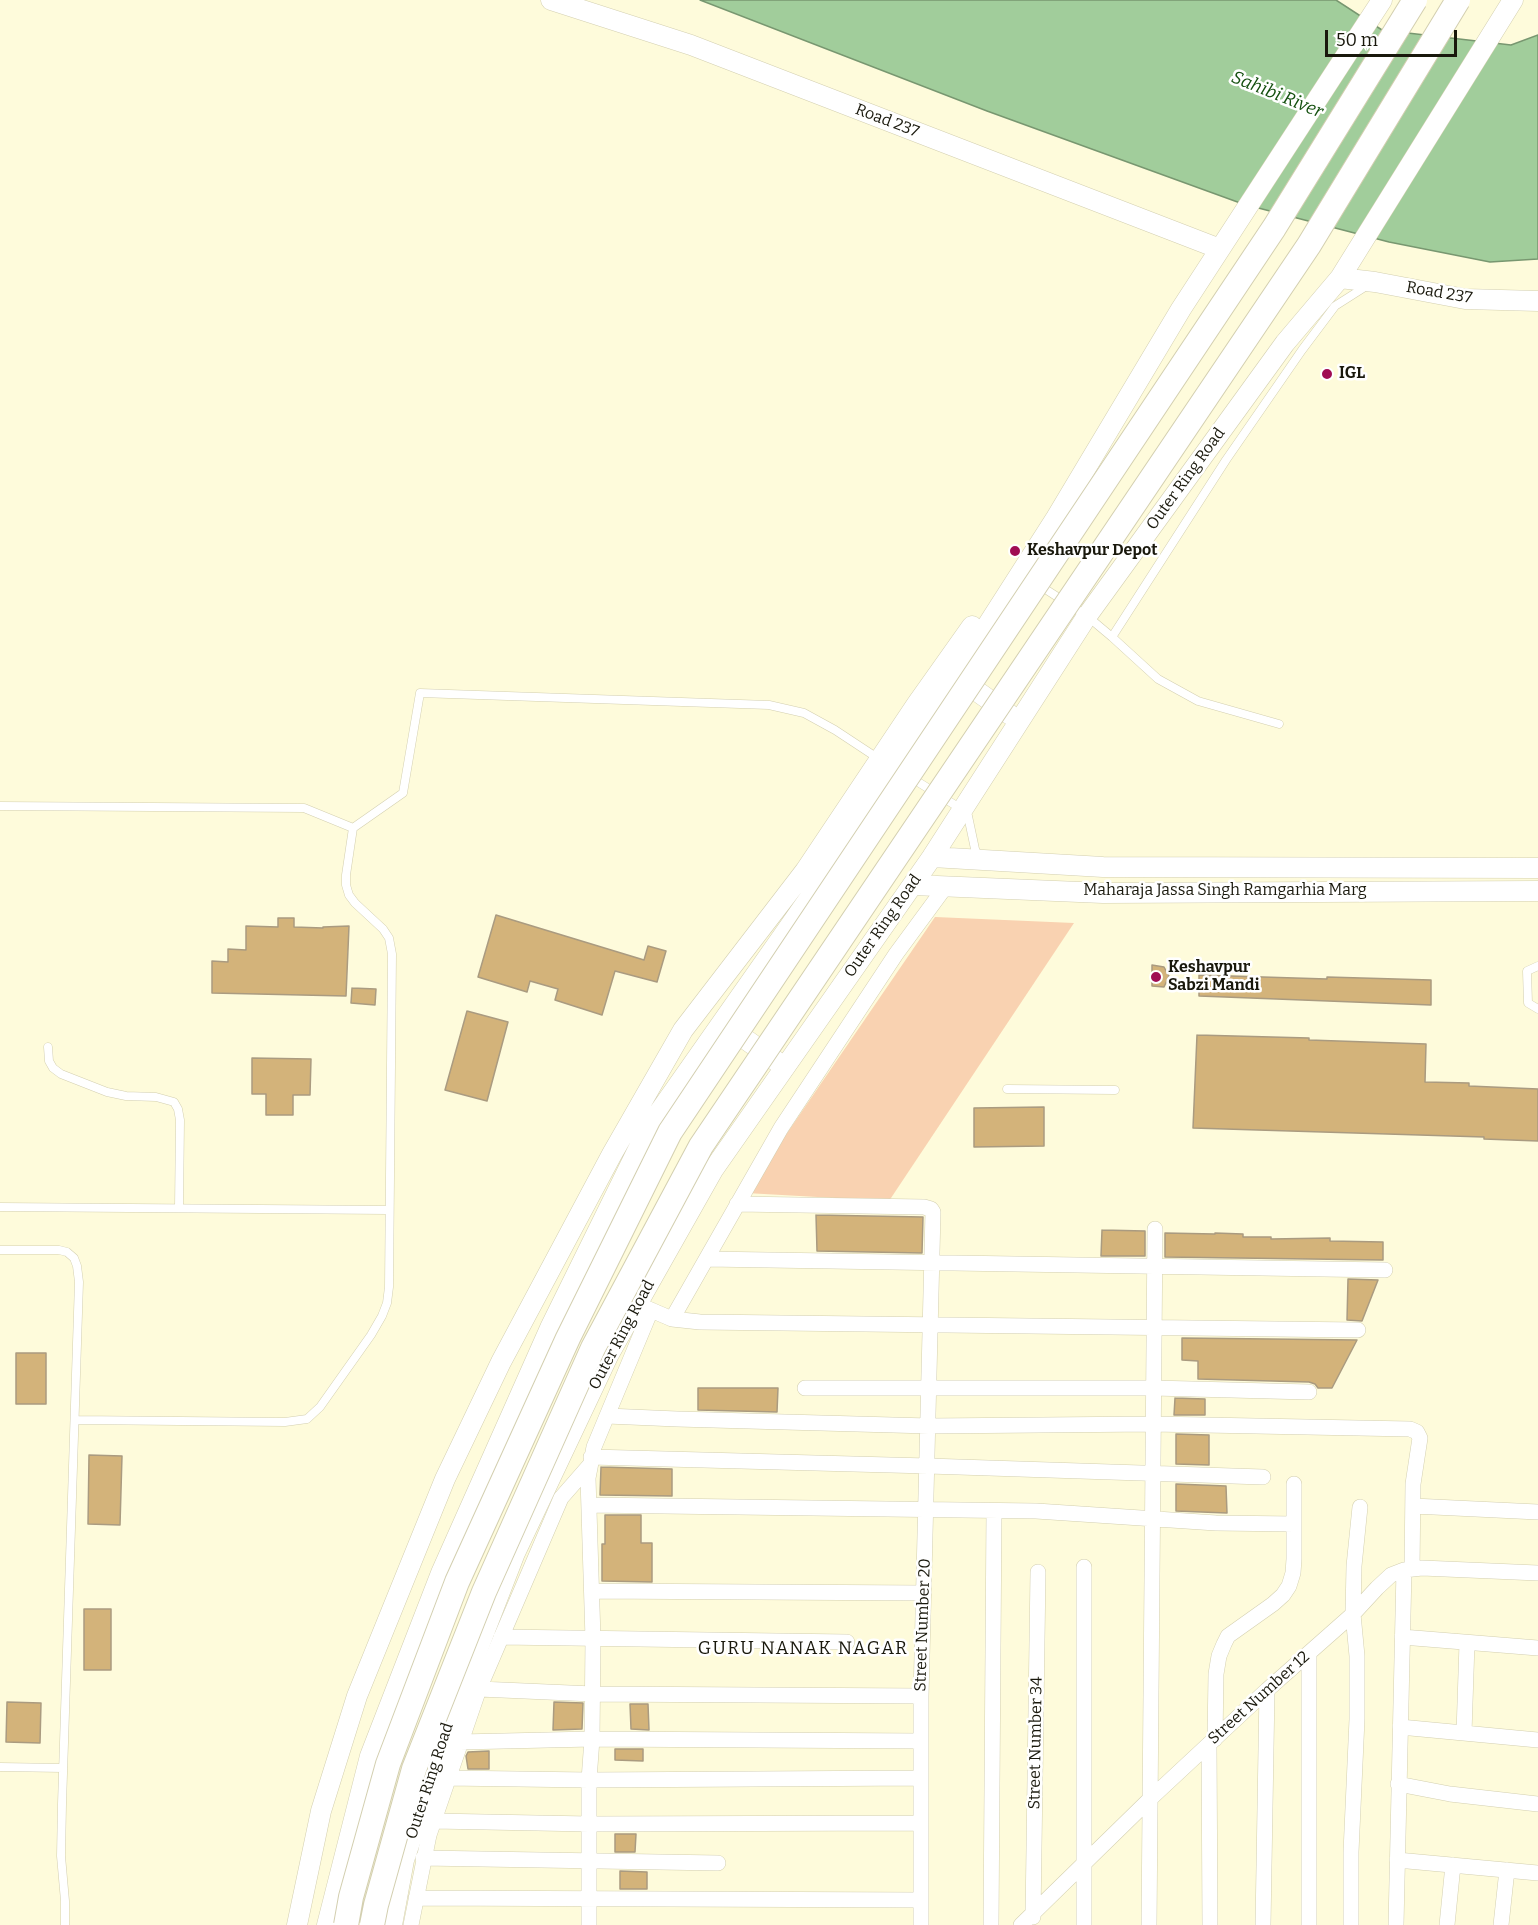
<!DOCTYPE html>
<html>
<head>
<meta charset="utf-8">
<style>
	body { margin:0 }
	#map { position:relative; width:1538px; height:1925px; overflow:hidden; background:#fefbdb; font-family:Bitter,serif }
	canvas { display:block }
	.scale { position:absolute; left:1325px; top:30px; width:132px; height:27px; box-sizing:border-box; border:3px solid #19180c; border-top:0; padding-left:8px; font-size:18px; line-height:21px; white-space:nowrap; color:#19180c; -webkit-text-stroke:4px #fff; paint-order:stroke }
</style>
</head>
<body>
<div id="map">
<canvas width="1538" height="1925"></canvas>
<div class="scale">50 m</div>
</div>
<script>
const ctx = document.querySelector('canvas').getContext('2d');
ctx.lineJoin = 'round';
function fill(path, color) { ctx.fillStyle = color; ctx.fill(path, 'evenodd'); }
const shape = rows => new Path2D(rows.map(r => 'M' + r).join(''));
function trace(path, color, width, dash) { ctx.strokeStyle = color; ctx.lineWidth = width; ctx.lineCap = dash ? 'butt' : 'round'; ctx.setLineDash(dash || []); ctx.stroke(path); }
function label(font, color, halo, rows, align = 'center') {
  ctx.font = font + ' Bitter,serif'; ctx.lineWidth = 5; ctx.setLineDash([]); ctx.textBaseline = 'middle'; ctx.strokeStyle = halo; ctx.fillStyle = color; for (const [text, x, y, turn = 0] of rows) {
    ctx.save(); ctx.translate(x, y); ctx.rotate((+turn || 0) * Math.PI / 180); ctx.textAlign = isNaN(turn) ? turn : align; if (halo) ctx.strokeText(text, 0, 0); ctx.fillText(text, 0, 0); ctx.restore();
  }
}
const green = shape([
	[935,917,1074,923,889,1201,746,1193]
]);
const water = shape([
	[700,0,1336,0,1382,30,1511,45,1538,35,1538,259,1490,262,1389,242,1243,204,987,111,700,0]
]);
const building = shape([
	[496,915,644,960,648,946,666,951,657,982,615,971,602,1015,555,1000,558,989,530,981,527,992,478,977,496,915],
	[278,918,294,918,294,927,323,928,323,927,349,926,346,996,212,993,212,961,228,962,228,949,246,950,246,926,278,927,278,918],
	[1152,965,1164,967,1169,976,1164,987,1152,986,1152,965],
	[1199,975,1327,979,1327,977,1431,980,1431,1005,1199,996,1199,975],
	[352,988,376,989,375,1005,351,1003,352,988],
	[467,1011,508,1022,487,1101,445,1090,467,1011],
	[1197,1035,1309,1038,1309,1040,1426,1044,1425,1082,1469,1083,1469,1086,1538,1089,1538,1141,1484,1139,1484,1137,1193,1128,1197,1035],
	[252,1058,311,1059,310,1095,293,1095,293,1115,266,1115,266,1094,252,1094,252,1058],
	[1044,1107,1044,1146,974,1147,974,1108,1044,1107],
	[816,1215,923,1217,922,1253,817,1251,816,1215],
	[1102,1230,1145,1231,1145,1256,1101,1256,1102,1230],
	[1165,1233,1215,1234,1215,1233,1243,1234,1243,1237,1271,1237,1271,1239,1330,1238,1330,1241,1383,1242,1383,1260,1165,1257,1165,1233],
	[1348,1279,1378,1280,1362,1321,1347,1320,1348,1279],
	[1182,1338,1357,1340,1332,1388,1318,1388,1315,1384,1309,1382,1198,1379,1198,1361,1182,1360,1182,1338],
	[16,1353,46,1353,46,1404,16,1404,16,1353],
	[698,1388,778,1388,777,1412,698,1410,698,1388],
	[1175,1398,1205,1399,1205,1415,1174,1415,1175,1398],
	[1176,1434,1209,1435,1209,1465,1176,1464,1176,1434],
	[89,1455,122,1456,120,1525,88,1524,89,1455],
	[601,1467,672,1469,672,1496,600,1495,601,1467],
	[1176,1484,1226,1486,1227,1513,1176,1511,1176,1484],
	[605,1515,641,1515,641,1543,652,1543,652,1582,602,1581,602,1544,605,1544,605,1515],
	[84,1609,111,1609,111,1670,84,1670,84,1609],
	[7,1702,41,1703,40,1743,6,1742,7,1702],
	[554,1702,583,1703,582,1729,553,1730,554,1702],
	[630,1704,648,1704,649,1730,631,1729,630,1704],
	[615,1749,643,1749,643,1761,615,1760,615,1749],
	[489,1751,489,1769,468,1769,466,1756,468,1752,489,1751],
	[615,1834,636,1834,635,1852,615,1852,615,1834],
	[620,1871,647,1872,647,1889,620,1889,620,1871]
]);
const service = shape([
	[1039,585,1087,616,1112,637,1226,460,1302,350,1335,306,1368,285],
	[1112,637,1158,679,1198,701,1279,724],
	[910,777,963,810,968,816,975,849,979,858],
	[0,806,304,808,353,828],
	[1538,966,1527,971,1528,1003,1538,1009],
	[48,1047,49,1061,53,1068,61,1074,107,1092,126,1096,156,1097,174,1102,178,1109,180,1120,179,1208],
	[1007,1089,1115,1090],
	[0,1207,389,1210],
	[0,1250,59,1250,67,1252,74,1258,77,1266,79,1282,62,1804,61,1856,65,1901,65,1925],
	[75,1420,285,1422,307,1419,320,1407,371,1335,382,1316,387,1303,389,1287,392,954,389,938,383,929,355,903,349,895,346,885,346,875,353,828,403,793,420,693,769,705,804,713,835,730,879,759],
	[0,1767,63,1768]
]);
const minor = shape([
	[737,1204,924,1207,931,1209,933,1212,921,1696,921,1925],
	[707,1259,1385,1270],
	[637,1304,672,1319,700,1322,1358,1330],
	[672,1319,781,1128,896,954,946,886],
	[805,1388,1153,1388,1309,1392],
	[607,1416,677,1419,929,1426,1153,1424,1410,1429,1417,1432,1420,1438,1413,1484,1412,1569],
	[591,1457,928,1466,1263,1477],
	[589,1505,1036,1511,1216,1523,1294,1524],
	[1413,1506,1538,1512],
	[1084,1567,1084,1925],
	[592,1591,924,1593],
	[501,1637,847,1642],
	[1402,1637,1538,1648],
	[479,1689,593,1694,921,1696],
	[1400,1727,1538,1740],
	[1464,1733,1467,1643],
	[1215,1739,1216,1674,1219,1656,1224,1644,1228,1636,1273,1604,1283,1595,1289,1586,1293,1573,1294,1559,1294,1484],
	[460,1742,592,1739,921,1741],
	[1209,1744,1210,1925],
	[447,1778,589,1780,921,1778],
	[1398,1784,1450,1794,1538,1804],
	[434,1821,589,1824,921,1823],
	[423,1858,718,1863],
	[1397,1860,1538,1873],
	[416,1898,921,1900],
	[1033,1917,1038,1572],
	[411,1925,429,1835,479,1689,561,1498,589,1466],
	[589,1925,589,1780,592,1739,593,1639,588,1478,594,1447,651,1310],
	[991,1925,994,1511],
	[1021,1925,1151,1798,1267,1690,1353,1614,1377,1588,1391,1575,1404,1570,1422,1568,1538,1573],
	[1149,1925,1155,1229],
	[1263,1925,1267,1690],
	[1309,1925,1309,1653],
	[1351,1925,1351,1852,1357,1719,1357,1656,1353,1614,1354,1566,1360,1507],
	[1396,1925,1404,1570],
	[1447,1925,1453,1865],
	[1501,1925,1507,1870]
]);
const tertiary = shape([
	[551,0,691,45,1220,249],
	[1340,278,1375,282,1465,299,1538,301],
	[957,677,1009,714],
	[932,857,1103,867,1538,868],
	[913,885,1103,893,1538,891],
	[724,1024,776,1061],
	[297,1925,321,1811,357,1696,445,1479,501,1362,612,1154,683,1030,805,871,916,705,972,626],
	[327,1925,370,1756,441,1573,550,1328,650,1125,834,863,896,768,1056,518,1181,309,1382,0],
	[392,1925,404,1860,453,1713,515,1553,609,1354,713,1170,932,857,1087,616,1285,343,1340,278,1513,0]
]);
const primaryBridge = shape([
	[346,1925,351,1897,388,1764,457,1582,568,1338,670,1132,1274,228,1415,0],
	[372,1925,376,1905,414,1769,484,1592,593,1348,701,1146,1309,245,1458,0]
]);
const markers = [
	[1327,374,6,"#a00c53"],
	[1015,551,6,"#a00c53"],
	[1156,977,6,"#a00c53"]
];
const streetNames = [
	["Road 237",887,121,21],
	["Road 237",1439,293,10],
	["Outer Ring Road",1186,479,-54],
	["Maharaja Jassa Singh Ramgarhia Marg",1225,891],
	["Outer Ring Road",883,926,-55],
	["Outer Ring Road",622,1335,-62],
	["Street Number 20",923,1625,-88],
	["Street Number 12",1259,1698,-42],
	["Street Number 34",1036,1743,-89],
	["Outer Ring Road",430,1781,-72]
];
const poiNames = [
	["IGL",1339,374],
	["Keshavpur Depot",1027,551],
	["Keshavpur",1168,968],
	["Sabzi Mandi",1168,986]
];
const waterNames = [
	["Sahibi River",1277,95,22]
];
const neighbourhoodNames = [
	["GURU NANAK NAGAR",803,1649]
];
fill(green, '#f9d2b1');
fill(water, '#a1cd9b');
trace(water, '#789770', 1.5);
fill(building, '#d3b37a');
trace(building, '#aa9b80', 1.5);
trace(service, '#d3cfb0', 9);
trace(minor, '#d3cfb0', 16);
trace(tertiary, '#d3cfb0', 21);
trace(service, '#fff', 8);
trace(minor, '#fff', 15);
trace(tertiary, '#fff', 20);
trace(primaryBridge, '#d3cfb0', 26, []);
trace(primaryBridge, '#fff', 24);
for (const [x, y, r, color] of markers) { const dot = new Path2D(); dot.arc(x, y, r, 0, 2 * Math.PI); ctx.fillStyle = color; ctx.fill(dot); trace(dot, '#fff', 2); }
label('16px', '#19180c', '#fff', streetNames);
label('bold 16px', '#19180c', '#fff', poiNames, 'left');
label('italic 18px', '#14500f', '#fff', waterNames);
ctx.letterSpacing = '1.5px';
label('18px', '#19180c', '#fff', neighbourhoodNames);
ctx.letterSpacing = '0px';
</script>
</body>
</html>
